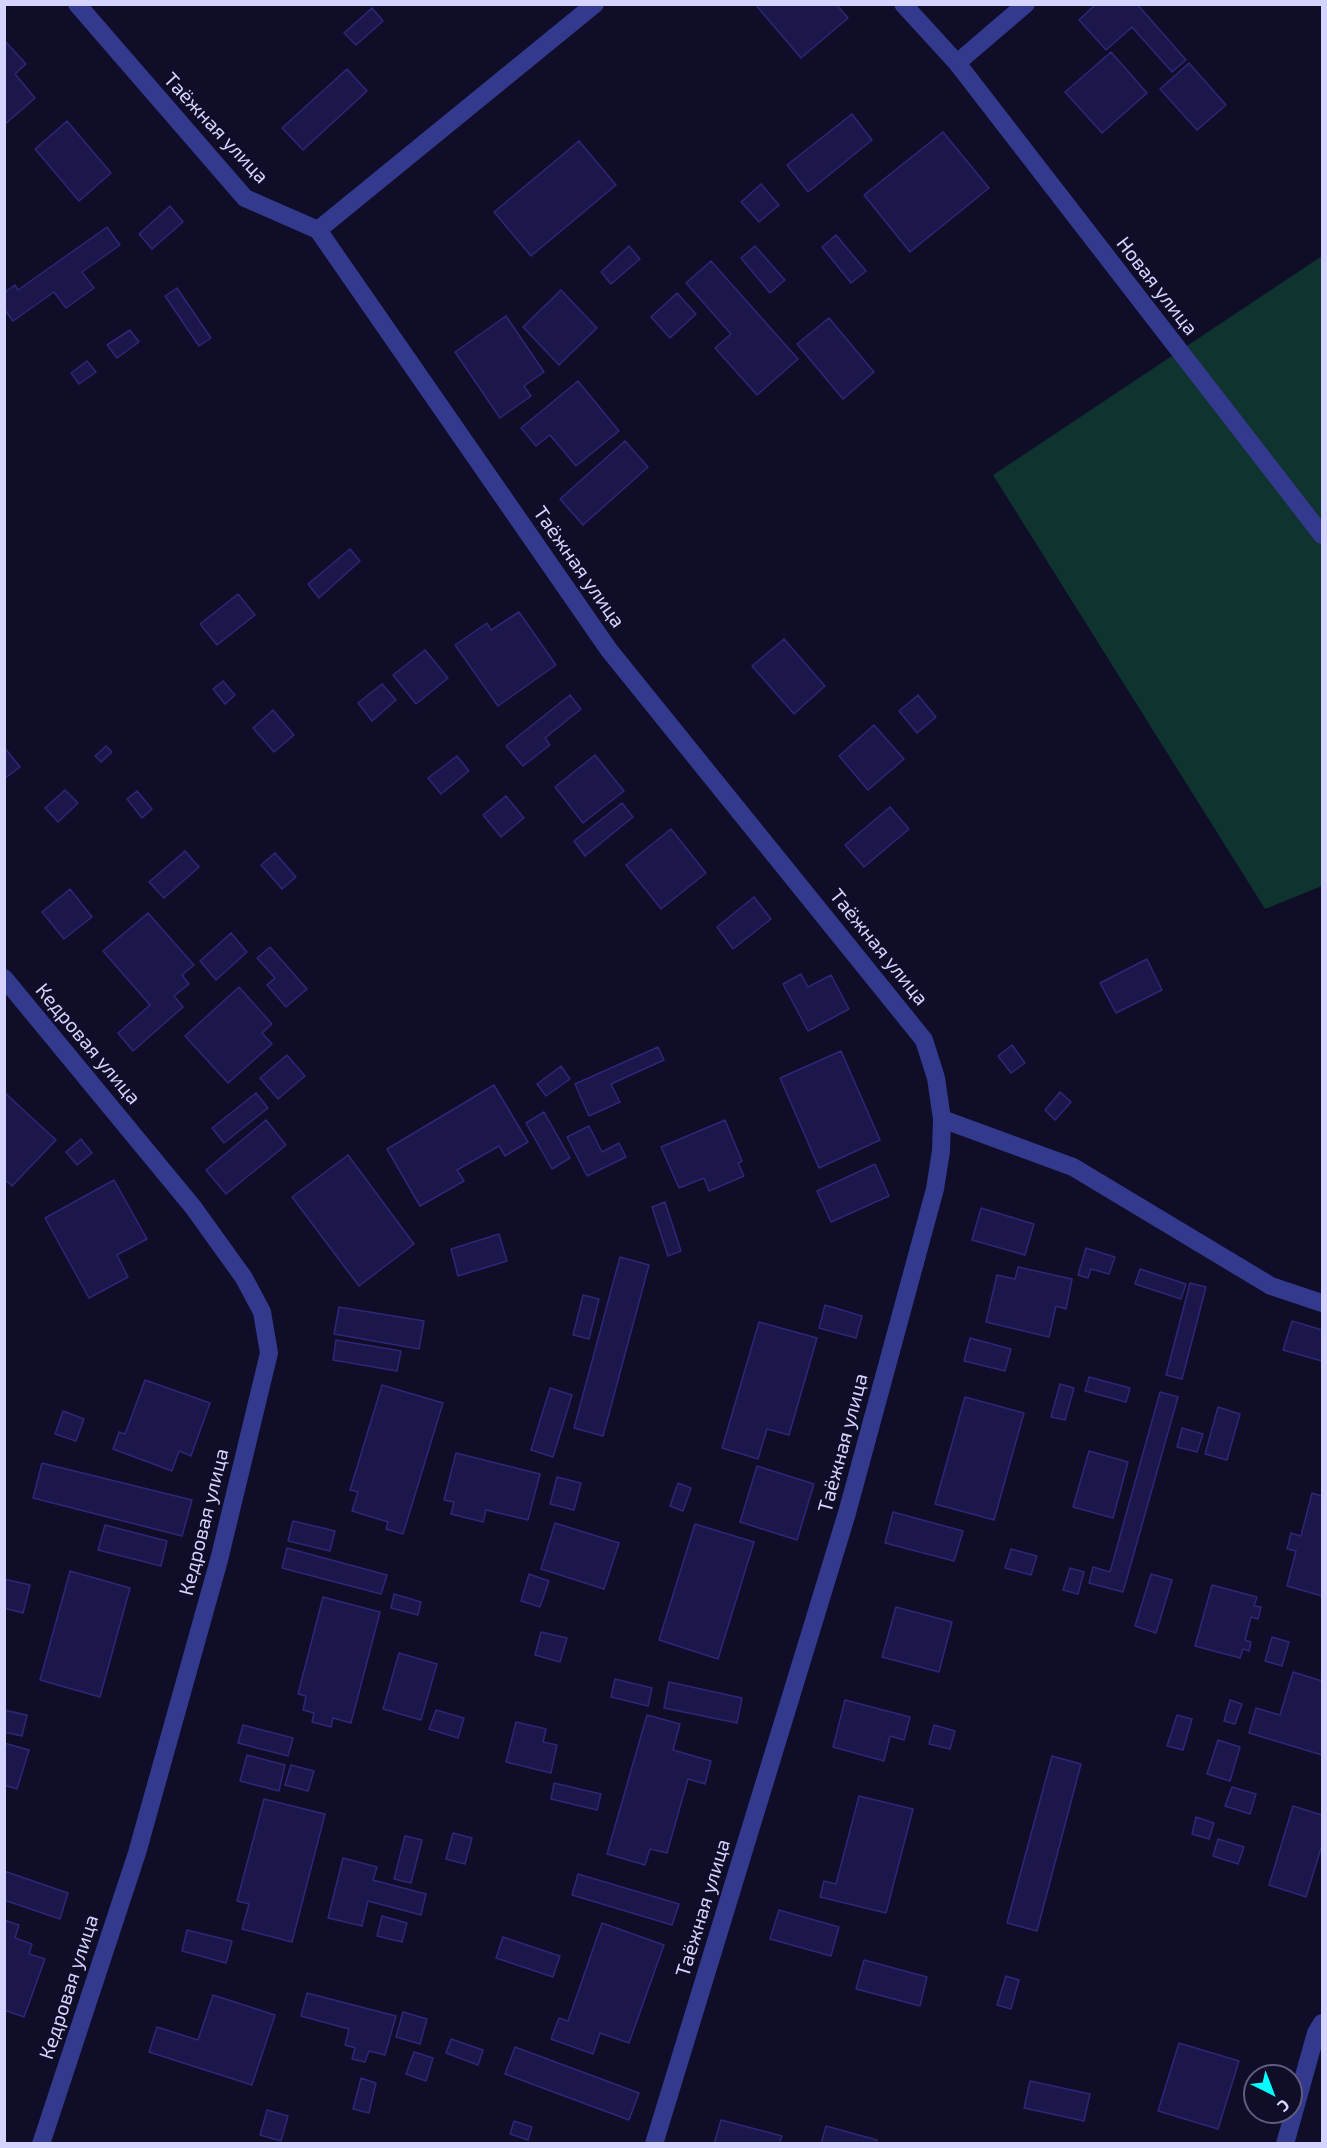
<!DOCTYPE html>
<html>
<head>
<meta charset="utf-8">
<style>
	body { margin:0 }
	#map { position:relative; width:1327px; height:2148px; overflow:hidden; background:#0f0d28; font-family:"Exo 2",sans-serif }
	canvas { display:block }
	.frame { position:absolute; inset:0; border:6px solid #d4d4ff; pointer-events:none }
	.north { position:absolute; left:1243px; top:2064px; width:60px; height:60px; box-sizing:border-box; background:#0f0d28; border:2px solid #5e5d7e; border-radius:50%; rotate:138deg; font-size:16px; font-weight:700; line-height:24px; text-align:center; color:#d4d4ff }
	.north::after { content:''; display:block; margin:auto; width:21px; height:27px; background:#00fffe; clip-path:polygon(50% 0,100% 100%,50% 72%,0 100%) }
</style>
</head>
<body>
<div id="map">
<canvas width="1327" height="2148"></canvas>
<div class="frame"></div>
<div class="north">С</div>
</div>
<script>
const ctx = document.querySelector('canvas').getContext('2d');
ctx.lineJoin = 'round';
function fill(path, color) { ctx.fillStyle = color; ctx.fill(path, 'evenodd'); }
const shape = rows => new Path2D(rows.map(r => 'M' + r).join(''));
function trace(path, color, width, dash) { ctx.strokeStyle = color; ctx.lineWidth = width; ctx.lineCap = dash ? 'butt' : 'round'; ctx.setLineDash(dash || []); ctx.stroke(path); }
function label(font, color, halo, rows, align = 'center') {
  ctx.font = font + ' "Exo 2",sans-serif'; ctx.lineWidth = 4.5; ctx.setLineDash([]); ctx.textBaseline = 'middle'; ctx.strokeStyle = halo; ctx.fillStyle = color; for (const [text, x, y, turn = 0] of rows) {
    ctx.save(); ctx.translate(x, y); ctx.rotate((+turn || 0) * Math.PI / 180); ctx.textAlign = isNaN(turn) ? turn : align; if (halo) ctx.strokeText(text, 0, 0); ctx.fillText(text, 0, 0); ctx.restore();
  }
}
const green = shape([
	[1322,256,1322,886,1265,909,993,475]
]);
const building = shape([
	[755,4,836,4,848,18,801,58,755,4],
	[1096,4,1137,4,1186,60,1172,72,1132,27,1106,50,1079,20,1096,4],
	[372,8,383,21,356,45,344,33,372,8],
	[4,40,26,64,15,74,35,98,4,125,4,40],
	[1111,52,1147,93,1102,133,1065,92,1111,52],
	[1189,63,1226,105,1197,130,1160,89,1189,63],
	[347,69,367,91,303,150,282,128,347,69],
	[852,114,872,140,808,192,787,165,852,114],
	[67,121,111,173,79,201,35,149,67,121],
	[943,132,989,188,910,252,864,195,943,132],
	[579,141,616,185,531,256,494,212,579,141],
	[761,184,779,205,759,222,741,202,761,184],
	[170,206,183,222,152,249,139,234,170,206],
	[107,227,120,245,82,272,94,288,66,308,54,292,13,321,4,309,4,293,15,285,18,290,107,227],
	[836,235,866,271,851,283,822,247,836,235],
	[629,246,640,259,611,284,601,272,629,246],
	[755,246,785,280,770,293,741,258,755,246],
	[711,261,798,359,757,395,715,348,731,334,686,283,711,261],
	[177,288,211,338,199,346,165,296,177,288],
	[561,290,597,328,559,365,523,327,561,290],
	[677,293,696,314,670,338,651,317,677,293],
	[506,316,544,372,524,386,531,396,500,418,455,352,506,316],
	[829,318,874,372,843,399,797,344,829,318],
	[130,330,139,342,117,358,107,345,130,330],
	[87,361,96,372,79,384,71,373,87,361],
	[578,381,619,431,576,466,550,435,536,446,521,428,578,381],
	[625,441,648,467,583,525,560,499,625,441],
	[350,549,360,561,319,598,308,584,350,549],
	[238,594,255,615,217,645,200,624,238,594],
	[519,612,556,665,498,706,455,645,487,623,491,630,519,612],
	[784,639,825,686,794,714,752,666,784,639],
	[425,650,448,678,416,704,393,675,425,650],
	[223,681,235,695,225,704,213,689,223,681],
	[382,684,396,700,372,721,358,703,382,684],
	[570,695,581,709,545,738,550,745,523,766,506,746,570,695],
	[918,695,936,717,917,733,899,711,918,695],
	[273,710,294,735,274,752,253,728,273,710],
	[874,725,904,759,868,790,839,756,874,725],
	[106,746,112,752,101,762,95,756,106,746],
	[4,747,20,767,4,779,4,747],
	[595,755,624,791,583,823,555,787,595,755],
	[457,756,469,771,441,794,428,778,457,756],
	[65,790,78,803,58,822,45,808,65,790],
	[137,791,152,809,142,818,127,799,137,791],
	[506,796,524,818,501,837,483,815,506,796],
	[622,803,633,817,585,856,574,841,622,803],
	[890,807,909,829,864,867,845,845,890,807],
	[671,829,706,873,661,909,626,865,671,829],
	[185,851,199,867,164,898,149,882,185,851],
	[275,853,296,877,282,889,261,865,275,853],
	[70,889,92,917,64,939,42,912,70,889],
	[754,897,771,919,733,949,717,927,754,897],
	[148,913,194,965,182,975,189,984,174,996,183,1007,133,1051,118,1033,150,1005,103,951,148,913],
	[231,933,247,952,216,980,200,961,231,933],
	[270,947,307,989,286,1007,267,985,275,978,257,958,270,947],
	[1147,959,1162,990,1116,1013,1100,983,1147,959],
	[801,974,808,987,831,975,849,1009,808,1031,783,984,801,974],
	[239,987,272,1024,262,1033,272,1044,228,1083,185,1036,239,987],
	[1012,1045,1025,1063,1011,1073,998,1056,1012,1045],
	[658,1047,664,1060,611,1084,620,1102,589,1116,575,1084,658,1047],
	[841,1051,880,1140,819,1168,780,1078,841,1051],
	[287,1055,305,1076,278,1099,260,1078,287,1055],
	[561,1066,570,1079,546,1096,537,1084,561,1066],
	[494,1085,528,1142,505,1156,499,1146,457,1170,464,1181,420,1206,387,1149,494,1085],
	[4,1092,56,1140,12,1186,4,1179,4,1092],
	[1060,1092,1071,1102,1055,1120,1045,1110,1060,1092],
	[256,1093,268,1108,224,1143,212,1128,256,1093],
	[544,1112,570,1158,552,1169,526,1123,544,1112],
	[266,1120,286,1145,226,1194,206,1170,266,1120],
	[725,1120,742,1161,738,1163,744,1176,709,1191,704,1178,679,1188,661,1147,725,1120],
	[589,1126,602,1152,619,1143,626,1157,587,1176,567,1137,589,1126],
	[81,1139,92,1153,77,1165,66,1152,81,1139],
	[348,1155,414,1244,359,1286,292,1197,348,1155],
	[875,1164,889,1196,831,1222,817,1191,875,1164],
	[114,1180,147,1239,117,1255,128,1277,89,1298,45,1218,114,1180],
	[665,1202,681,1251,668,1256,652,1207,665,1202],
	[981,1208,1034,1224,1025,1255,972,1240,981,1208],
	[499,1234,507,1261,458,1276,451,1249,499,1234],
	[1086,1248,1115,1257,1109,1274,1091,1269,1088,1278,1078,1275,1086,1248],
	[620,1257,649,1265,603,1436,574,1428,620,1257],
	[1018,1267,1072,1279,1066,1309,1056,1306,1049,1337,986,1322,997,1275,1015,1279,1018,1267],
	[1140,1269,1186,1284,1181,1299,1135,1284,1140,1269],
	[1190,1283,1206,1287,1182,1379,1166,1375,1190,1283],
	[583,1295,599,1299,589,1339,573,1335,583,1295],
	[825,1305,862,1316,856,1338,819,1328,825,1305],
	[339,1307,424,1321,419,1349,334,1334,339,1307],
	[1292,1321,1322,1330,1322,1361,1283,1350,1292,1321],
	[759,1322,817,1338,789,1435,767,1429,758,1459,722,1448,759,1322],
	[970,1338,1011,1349,1005,1371,964,1361,970,1338],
	[336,1340,401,1351,397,1371,333,1360,336,1340],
	[1089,1377,1130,1388,1126,1402,1085,1391,1089,1377],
	[145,1380,210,1403,191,1456,179,1451,172,1471,113,1449,119,1432,125,1434,145,1380],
	[1060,1384,1074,1388,1065,1420,1051,1417,1060,1384],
	[382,1385,443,1403,403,1534,386,1529,388,1522,352,1511,358,1492,350,1490,382,1385],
	[550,1388,572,1395,553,1457,531,1450,550,1388],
	[1160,1392,1178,1397,1123,1592,1089,1583,1093,1567,1110,1572,1160,1392],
	[965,1397,1024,1413,994,1520,935,1504,965,1397],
	[1218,1407,1240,1414,1227,1460,1205,1454,1218,1407],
	[63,1411,84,1419,76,1441,55,1434,63,1411],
	[1182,1428,1203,1434,1197,1452,1177,1447,1182,1428],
	[1089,1451,1128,1462,1113,1518,1073,1507,1089,1451],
	[456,1453,540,1474,528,1520,486,1510,483,1522,451,1514,454,1502,444,1500,456,1453],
	[42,1463,192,1500,182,1536,33,1498,42,1463],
	[757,1466,814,1484,797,1540,740,1522,757,1466],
	[557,1477,581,1483,574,1510,550,1504,557,1477],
	[678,1483,691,1488,683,1511,670,1506,678,1483],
	[1312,1493,1322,1496,1322,1596,1287,1586,1296,1551,1287,1549,1291,1533,1301,1536,1312,1493],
	[893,1512,963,1531,954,1561,885,1543,893,1512],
	[293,1521,335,1531,330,1551,288,1541,293,1521],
	[555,1523,619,1543,604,1589,541,1569,555,1523],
	[695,1524,754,1542,718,1659,659,1640,695,1524],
	[105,1525,167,1541,161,1566,98,1550,105,1525],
	[287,1548,387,1575,381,1594,282,1568,287,1548],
	[1011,1549,1037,1556,1031,1575,1005,1568,1011,1549],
	[1070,1568,1084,1572,1078,1594,1063,1590,1070,1568],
	[70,1571,130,1588,100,1697,40,1680,70,1571],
	[529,1574,549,1581,540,1607,521,1601,529,1574],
	[1151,1574,1172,1580,1156,1633,1135,1626,1151,1574],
	[4,1579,30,1585,23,1613,4,1608,4,1579],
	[1212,1585,1257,1597,1254,1606,1261,1607,1258,1619,1251,1617,1245,1640,1251,1642,1249,1651,1243,1649,1240,1658,1195,1646,1212,1585],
	[394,1594,421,1602,418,1615,391,1608,394,1594],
	[323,1597,380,1612,351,1723,333,1718,331,1727,312,1722,314,1713,303,1710,306,1696,298,1694,323,1597],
	[896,1607,952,1622,939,1672,882,1657,896,1607],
	[541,1632,567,1638,560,1662,535,1655,541,1632],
	[1272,1637,1289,1642,1282,1666,1265,1661,1272,1637],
	[399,1653,437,1664,421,1720,383,1709,399,1653],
	[1293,1672,1322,1681,1322,1755,1249,1733,1256,1708,1280,1715,1293,1672],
	[615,1679,652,1688,648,1706,611,1697,615,1679],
	[669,1682,742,1698,737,1723,664,1708,669,1682],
	[845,1700,910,1717,904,1740,890,1736,884,1761,833,1747,845,1700],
	[1230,1700,1242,1704,1235,1724,1224,1721,1230,1700],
	[4,1710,27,1715,22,1736,4,1732,4,1710],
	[436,1710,464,1718,458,1738,429,1729,436,1710],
	[647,1715,680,1724,673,1750,711,1761,705,1784,688,1779,667,1853,650,1849,645,1865,607,1854,647,1715],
	[1177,1715,1192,1719,1183,1750,1167,1746,1177,1715],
	[516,1722,546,1729,543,1742,557,1745,551,1773,506,1762,516,1722],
	[243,1725,293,1738,288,1756,238,1743,243,1725],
	[934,1725,955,1731,950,1749,929,1744,934,1725],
	[1218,1740,1240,1747,1230,1781,1207,1774,1218,1740],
	[4,1743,29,1750,17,1789,4,1785,4,1743],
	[247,1755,285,1765,279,1791,240,1781,247,1755],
	[1052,1756,1081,1764,1037,1931,1007,1923,1052,1756],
	[291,1765,314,1771,308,1791,285,1785,291,1765],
	[554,1783,601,1794,597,1810,551,1799,554,1783],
	[1232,1787,1256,1794,1250,1814,1225,1806,1232,1787],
	[859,1796,913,1809,886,1913,820,1897,824,1881,836,1884,859,1796],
	[264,1799,325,1814,292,1942,242,1929,249,1904,237,1901,264,1799],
	[1293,1806,1322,1815,1322,1845,1306,1897,1269,1885,1293,1806],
	[1196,1817,1214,1823,1209,1839,1192,1834,1196,1817],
	[453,1833,472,1838,465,1864,446,1859,453,1833],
	[405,1836,422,1840,411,1883,394,1879,405,1836],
	[1218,1839,1244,1847,1238,1864,1213,1856,1218,1839],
	[343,1858,377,1867,373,1880,426,1894,421,1915,368,1901,362,1926,328,1918,343,1858],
	[4,1871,68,1893,60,1919,4,1900,4,1871],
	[578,1874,679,1904,672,1925,572,1895,578,1874],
	[779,1910,839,1927,831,1956,770,1939,779,1910],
	[382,1916,407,1923,402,1942,377,1936,382,1916],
	[4,1920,19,1925,15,1938,32,1944,29,1954,45,1959,24,2017,4,2010,4,1920],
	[602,1923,664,1945,629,2043,600,2033,593,2054,551,2039,559,2018,568,2021,602,1923],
	[187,1930,232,1941,226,1963,182,1951,187,1930],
	[503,1937,560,1956,553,1977,496,1958,503,1937],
	[864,1960,927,1977,920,2006,856,1989,864,1960],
	[1006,1976,1019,1980,1011,2009,997,2005,1006,1976],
	[307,1993,396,2016,385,2055,369,2051,365,2062,352,2059,355,2048,345,2045,349,2029,301,2016,307,1993],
	[213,1995,275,2015,252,2085,149,2052,157,2027,198,2040,213,1995],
	[403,2012,427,2019,420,2044,396,2037,403,2012],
	[451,2039,483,2050,478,2065,446,2053,451,2039],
	[1179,2043,1239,2061,1218,2129,1158,2111,1179,2043],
	[515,2047,639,2093,629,2120,505,2074,515,2047],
	[414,2052,433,2058,426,2081,406,2074,414,2052],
	[361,2078,376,2083,369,2113,353,2109,361,2078],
	[1030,2081,1090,2094,1084,2121,1024,2108,1030,2081],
	[267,2110,288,2116,281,2141,260,2135,267,2110],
	[721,2120,782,2136,779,2144,714,2144,721,2120],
	[514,2121,532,2127,528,2140,510,2134,514,2121],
	[826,2126,877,2140,876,2144,821,2144,826,2126]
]);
const street = shape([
	[77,4,245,198,318,230,609,650,924,1040,936,1078,942,1119,941,1151,935,1189,847,1513,654,2144],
	[903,4,957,63,1322,535],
	[957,63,1026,4],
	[318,230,595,4],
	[4,978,193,1207,244,1278,262,1312,269,1353,219,1560,137,1853,41,2144],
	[942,1119,1073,1167,1271,1286,1322,1303],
	[1285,2144,1316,2033,1322,2023]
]);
const streetNames = [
	["Таёжная улица",216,128,47],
	["Новая улица",1157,286,52],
	["Таёжная улица",579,567,55],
	["Таёжная улица",879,947,51],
	["Кедровая улица",88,1044,50],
	["Таёжная улица",843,1443,-75],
	["Кедровая улица",204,1522,-76],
	["Таёжная улица",703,1908,-73],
	["Кедровая улица",69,1987,-72]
];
fill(green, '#0f332e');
fill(building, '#1c174b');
trace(building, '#2e2779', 1.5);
trace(street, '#33398c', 18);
label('20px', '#d4d4ff', '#0f0d28', streetNames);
</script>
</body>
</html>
